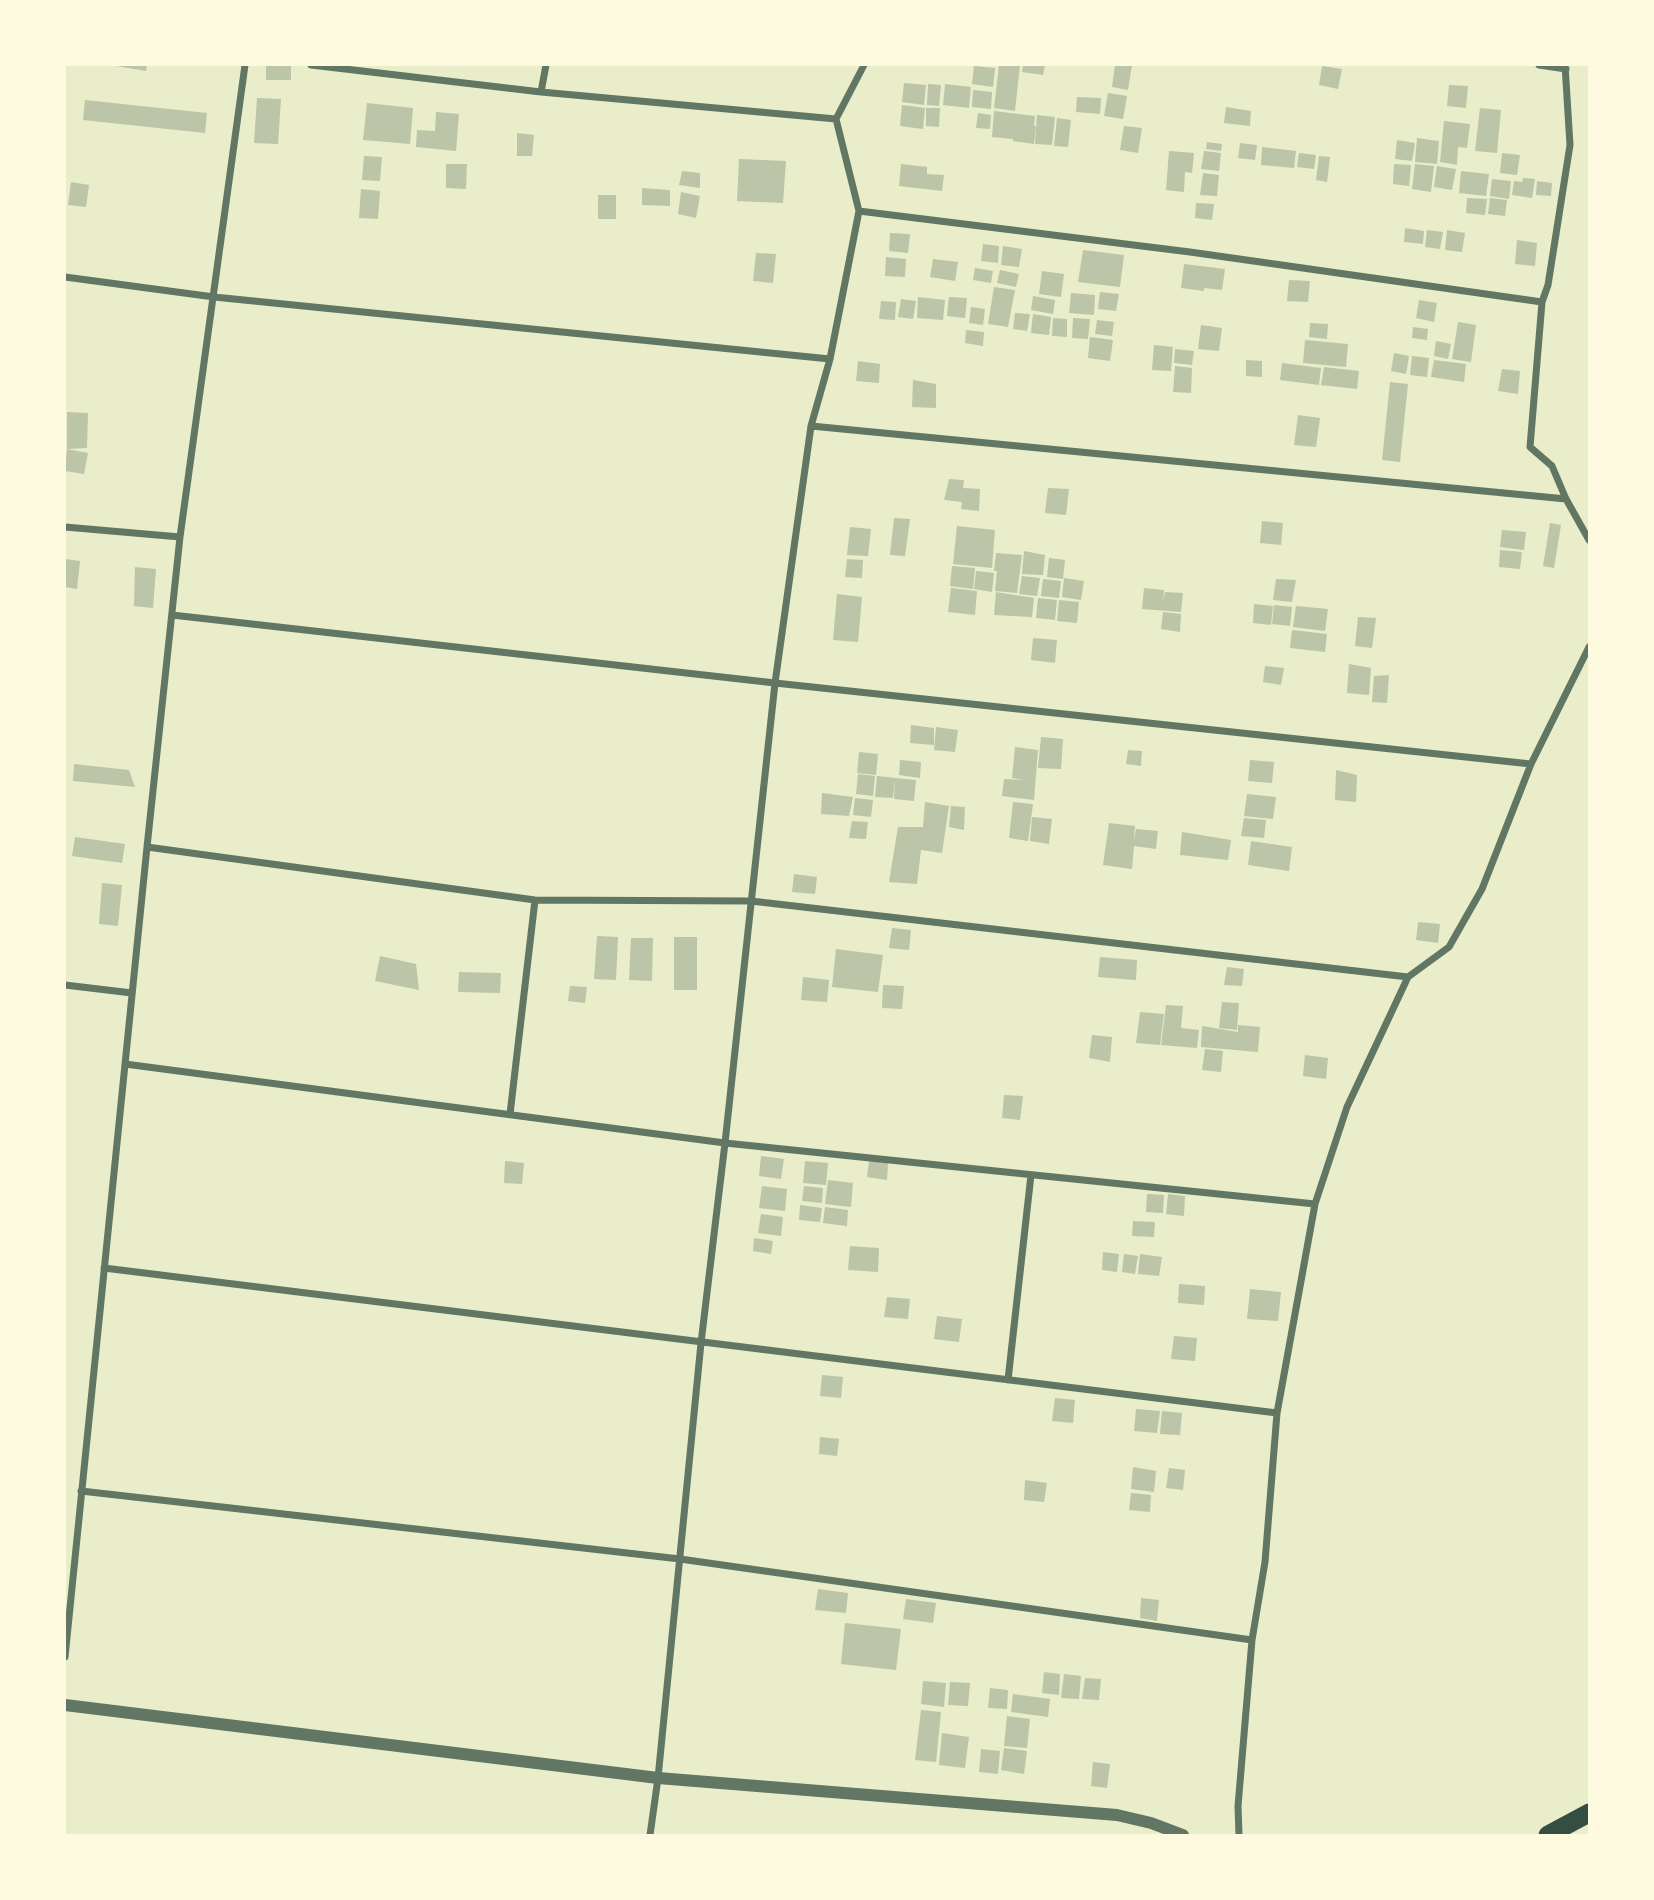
<!DOCTYPE html>
<html>
<head>
<meta charset="utf-8">
<style>
	body { margin:0 }
	#map { position:relative; width:1654px; height:1900px; overflow:hidden; background:#e9edc9; font-family:"Source Serif 4",serif }
	canvas { display:block }
	.frame { position:absolute; inset:0; border:66px solid #fefae0; pointer-events:none }
</style>
</head>
<body>
<div id="map">
<canvas width="1654" height="1900"></canvas>
<div class="frame"></div>
</div>
<script>
const ctx = document.querySelector('canvas').getContext('2d');
ctx.lineJoin = 'round';
function fill(path, color) { ctx.fillStyle = color; ctx.fill(path, 'evenodd'); }
const shape = rows => new Path2D(rows.map(r => 'M' + r).join(''));
function trace(path, color, width, dash) { ctx.strokeStyle = color; ctx.lineWidth = width; ctx.lineCap = dash ? 'butt' : 'round'; ctx.setLineDash(dash || []); ctx.stroke(path); }
const building = shape([
	[116,65,147,65,146,71,116,66],
	[266,65,291,65,291,80,266,80],
	[999,65,1020,65,1015,111,994,108],
	[1023,65,1045,65,1043,75,1022,72],
	[1115,65,1132,65,1128,90,1112,87],
	[974,66,995,68,993,87,972,84],
	[1322,66,1342,69,1338,89,1319,85],
	[904,83,926,85,924,105,902,102],
	[928,84,941,85,939,106,927,105],
	[945,84,971,87,969,108,943,105],
	[1449,85,1468,86,1466,108,1447,106],
	[973,90,992,92,991,109,972,107],
	[1108,93,1127,96,1123,119,1104,116],
	[1077,97,1101,98,1100,114,1076,112],
	[257,98,281,99,278,144,254,143],
	[85,100,207,113,205,133,83,120],
	[367,103,413,108,410,144,363,140],
	[902,105,925,108,923,129,900,126],
	[1226,107,1251,111,1250,126,1224,123],
	[926,108,940,108,939,127,926,126],
	[1480,108,1501,110,1497,153,1475,151],
	[994,111,1035,116,1034,125,1036,127,1034,144,1013,141,1013,139,992,137],
	[436,112,459,114,456,151,416,147,417,130,435,131],
	[978,113,991,115,990,129,976,128],
	[1037,115,1055,117,1052,145,1035,144],
	[1057,118,1071,120,1068,147,1054,146],
	[1444,121,1470,124,1467,148,1458,147,1457,165,1440,162],
	[1124,126,1142,128,1138,153,1120,150],
	[517,133,534,135,532,156,517,156],
	[1417,138,1439,141,1437,164,1415,162],
	[1397,140,1415,143,1412,161,1395,159],
	[1207,142,1222,144,1221,151,1206,149],
	[1240,143,1257,145,1255,160,1238,158],
	[1262,147,1296,151,1294,168,1261,165],
	[1169,151,1194,153,1192,173,1185,172,1184,192,1166,190],
	[1204,151,1221,153,1219,171,1201,169],
	[1299,153,1316,155,1314,169,1297,167],
	[1502,153,1520,155,1517,175,1500,173],
	[364,156,382,157,380,181,362,180],
	[1319,156,1330,157,1327,182,1316,180],
	[739,159,786,161,783,203,737,201],
	[446,164,467,164,466,189,446,188],
	[901,164,927,167,927,174,944,175,942,191,899,186],
	[1394,164,1411,165,1409,186,1393,184],
	[1415,164,1434,166,1431,192,1412,189],
	[1437,166,1456,169,1452,190,1434,187],
	[682,171,700,173,700,188,679,185],
	[1461,171,1489,174,1486,196,1459,193],
	[1203,173,1219,175,1217,196,1200,195],
	[1523,178,1535,179,1532,198,1512,195,1514,181,1522,182],
	[1492,179,1511,181,1509,199,1490,196],
	[1537,181,1552,183,1551,196,1536,195],
	[71,182,89,185,86,207,68,205],
	[642,188,670,190,670,206,642,205],
	[361,189,380,191,378,219,359,218],
	[681,192,700,196,696,218,678,214],
	[598,195,616,195,616,219,598,219],
	[1467,198,1487,199,1485,215,1466,213],
	[1490,198,1507,200,1505,216,1488,214],
	[1196,203,1214,204,1212,220,1195,218],
	[1405,228,1424,231,1423,244,1404,242],
	[1427,230,1443,232,1440,249,1425,247],
	[1447,230,1465,233,1462,252,1445,250],
	[890,233,910,234,908,253,889,251],
	[1517,240,1537,243,1535,266,1515,264],
	[983,244,999,246,998,263,981,261],
	[1003,246,1022,249,1019,267,1001,265],
	[1083,250,1124,255,1120,287,1078,282],
	[756,253,776,254,773,283,753,281],
	[886,257,906,259,905,277,885,276],
	[933,259,958,262,955,281,930,277],
	[1184,264,1225,269,1222,290,1204,288,1204,291,1181,288],
	[975,268,993,271,991,283,973,280],
	[1000,270,1019,274,1016,287,997,283],
	[1042,271,1064,274,1061,297,1039,294],
	[1289,280,1310,281,1308,302,1287,301],
	[994,287,1015,290,1008,327,988,324],
	[1100,292,1119,294,1116,311,1098,309],
	[1071,293,1095,295,1094,315,1069,313],
	[1033,296,1055,300,1053,314,1031,310],
	[918,297,945,300,943,320,917,318],
	[949,297,967,298,965,318,947,316],
	[901,299,916,301,913,319,898,317],
	[1419,300,1437,303,1434,322,1416,318],
	[881,301,896,302,895,320,879,319],
	[971,307,985,309,983,325,969,323],
	[1015,313,1030,314,1027,331,1013,329],
	[1033,314,1051,317,1049,335,1031,333],
	[1053,318,1067,319,1067,337,1052,336],
	[1073,318,1090,319,1088,339,1072,338],
	[1097,320,1114,322,1112,336,1095,334],
	[1458,322,1476,325,1471,362,1452,359],
	[1310,323,1328,324,1327,339,1309,337],
	[1201,325,1222,328,1219,351,1198,349],
	[1413,327,1428,329,1427,340,1412,338],
	[966,330,984,332,983,346,965,343],
	[1090,337,1113,340,1110,361,1088,358],
	[1305,340,1348,344,1346,367,1303,363],
	[1436,341,1451,344,1448,359,1434,356],
	[1154,345,1173,347,1171,371,1152,370],
	[1175,349,1194,351,1192,365,1174,363],
	[1394,353,1409,356,1406,374,1391,371],
	[1412,356,1429,358,1427,377,1410,375],
	[1246,360,1262,361,1262,377,1246,376],
	[1434,360,1466,364,1464,382,1431,377],
	[858,361,880,364,879,383,856,381],
	[1282,363,1321,368,1319,385,1280,380],
	[1175,366,1192,368,1191,393,1173,392],
	[1324,367,1359,371,1357,389,1321,385],
	[1502,369,1520,371,1518,394,1498,391],
	[913,380,936,384,936,408,912,407],
	[1390,382,1408,384,1400,462,1382,460],
	[67,412,88,413,87,448,67,449],
	[1298,415,1320,418,1316,447,1294,445],
	[67,449,88,453,84,474,65,471],
	[949,479,964,480,963,488,980,489,979,511,961,509,962,502,944,500],
	[1048,488,1069,489,1066,515,1045,513],
	[894,518,910,519,905,556,890,555],
	[1262,521,1283,523,1281,545,1260,543],
	[1550,523,1561,525,1554,568,1543,566],
	[957,526,995,530,992,568,953,564],
	[850,527,871,529,868,556,847,555],
	[1502,530,1526,532,1524,550,1500,547],
	[1500,550,1522,552,1520,569,1499,567],
	[1024,551,1045,555,1043,575,1022,574],
	[996,553,1022,555,1017,593,995,591,997,571,994,571],
	[1049,558,1065,560,1063,579,1047,577],
	[65,559,80,561,77,589,65,587],
	[847,559,863,560,862,578,845,577],
	[952,566,975,568,973,589,950,586],
	[135,567,156,569,153,608,134,606],
	[976,571,994,573,992,592,974,589],
	[1022,576,1040,578,1037,596,1019,594],
	[1064,578,1084,581,1081,600,1062,597],
	[1043,579,1061,581,1059,598,1041,596],
	[1276,579,1296,580,1292,602,1273,600],
	[951,588,977,591,975,615,948,612],
	[1144,588,1164,590,1163,601,1165,592,1183,593,1181,612,1142,609],
	[996,592,1034,598,1032,617,994,615],
	[837,594,862,597,858,642,833,640],
	[1038,598,1057,600,1055,620,1036,618],
	[1059,600,1079,602,1077,623,1057,621],
	[1254,604,1273,606,1271,625,1253,623],
	[1274,605,1292,607,1290,626,1272,624],
	[1296,606,1328,609,1325,631,1293,627],
	[1163,612,1181,614,1180,632,1161,629],
	[1358,617,1376,618,1372,648,1355,646],
	[1292,630,1327,634,1325,652,1290,648],
	[1033,638,1057,640,1055,663,1031,660],
	[1349,664,1371,668,1369,695,1347,693],
	[1265,666,1284,668,1281,685,1263,682],
	[1389,675,1387,703,1372,702,1374,676],
	[911,725,934,728,934,745,910,743],
	[936,727,958,730,955,752,934,750],
	[1041,737,1063,739,1061,769,1038,768],
	[1015,747,1038,750,1034,800,1002,796,1004,779,1025,780,1012,778],
	[1128,750,1142,751,1141,766,1126,764],
	[859,752,878,754,876,775,857,773],
	[900,760,921,762,920,778,899,775],
	[1250,760,1274,762,1272,783,1248,781],
	[74,764,129,770,135,787,73,781],
	[1336,770,1357,775,1356,802,1335,800],
	[858,774,875,776,873,796,856,794],
	[877,776,895,778,893,798,875,797],
	[895,778,916,780,914,801,894,799],
	[822,793,853,797,849,816,821,814],
	[1247,794,1276,797,1273,819,1244,816],
	[855,798,873,800,871,817,853,815],
	[925,802,949,806,942,853,921,850,917,884,889,882,898,827,923,827],
	[1013,802,1033,804,1028,841,1009,838],
	[951,806,965,807,964,830,949,827],
	[1032,817,1052,819,1049,844,1030,841],
	[1244,818,1266,820,1264,838,1241,836],
	[852,821,868,822,866,839,849,838],
	[1109,823,1135,826,1134,841,1136,829,1158,831,1156,849,1134,846,1132,869,1103,865],
	[1182,832,1231,840,1228,860,1180,855],
	[75,837,125,844,122,863,72,856],
	[1251,841,1292,847,1289,871,1248,865],
	[794,874,817,877,815,894,792,892],
	[102,883,122,885,118,926,99,924],
	[1418,922,1440,924,1438,943,1416,940],
	[892,928,911,930,909,950,889,948],
	[597,936,618,937,616,980,594,979],
	[674,937,697,937,697,990,674,990],
	[631,938,653,938,652,981,629,980],
	[836,949,883,955,878,992,832,987],
	[380,956,416,964,419,990,375,981],
	[1100,957,1137,960,1136,980,1098,977],
	[1227,967,1244,969,1242,986,1224,985],
	[459,972,501,973,500,993,458,992],
	[803,977,829,980,827,1002,801,1000],
	[883,985,904,986,902,1009,882,1008],
	[570,986,587,987,585,1003,568,1001],
	[1222,1002,1239,1003,1237,1030,1219,1028],
	[1166,1005,1183,1006,1181,1028,1199,1030,1197,1048,1161,1045],
	[1140,1012,1164,1014,1160,1045,1136,1043],
	[1238,1025,1260,1027,1258,1052,1201,1047,1202,1026,1238,1032],
	[1092,1035,1112,1037,1110,1062,1089,1058],
	[1205,1049,1223,1051,1221,1072,1202,1070],
	[1305,1055,1328,1058,1326,1079,1303,1076],
	[1004,1095,1023,1096,1020,1120,1002,1118],
	[761,1156,784,1159,781,1179,759,1176],
	[505,1161,524,1163,522,1184,504,1183],
	[805,1161,828,1163,826,1185,803,1183],
	[869,1161,888,1163,887,1180,867,1177],
	[828,1180,853,1183,851,1207,825,1204],
	[762,1186,787,1189,785,1211,759,1208],
	[804,1186,823,1188,822,1203,802,1201],
	[1147,1194,1164,1195,1163,1213,1146,1212],
	[1168,1194,1185,1196,1184,1216,1166,1214],
	[800,1205,822,1208,820,1222,799,1220],
	[825,1207,848,1210,847,1226,823,1223],
	[761,1214,783,1217,781,1236,758,1233],
	[1133,1221,1155,1222,1154,1237,1132,1236],
	[754,1238,773,1241,771,1254,753,1251],
	[850,1246,879,1248,878,1272,848,1270],
	[1103,1252,1119,1254,1117,1272,1102,1270],
	[1124,1254,1138,1256,1135,1274,1122,1272],
	[1140,1254,1162,1257,1159,1276,1138,1274],
	[1179,1284,1205,1286,1204,1305,1178,1303],
	[1250,1289,1281,1292,1278,1321,1247,1319],
	[887,1297,910,1299,908,1319,884,1317],
	[937,1316,962,1319,959,1342,934,1339],
	[1174,1336,1197,1338,1195,1361,1171,1359],
	[822,1375,843,1377,841,1398,820,1396],
	[1055,1398,1075,1400,1073,1423,1052,1421],
	[1136,1409,1160,1411,1157,1433,1134,1431],
	[1162,1411,1182,1413,1180,1435,1160,1434],
	[820,1437,839,1439,837,1456,819,1454],
	[1133,1467,1156,1471,1154,1492,1131,1489],
	[1169,1468,1185,1470,1183,1490,1166,1488],
	[1025,1480,1047,1483,1044,1502,1024,1500],
	[1131,1493,1151,1495,1150,1512,1129,1510],
	[818,1589,848,1593,846,1613,815,1610],
	[1141,1598,1159,1600,1157,1621,1140,1618],
	[906,1599,936,1603,933,1623,903,1619],
	[845,1623,901,1629,896,1670,841,1664],
	[1044,1672,1060,1674,1059,1695,1042,1693],
	[1064,1674,1081,1676,1079,1699,1061,1698],
	[1085,1678,1101,1679,1099,1700,1082,1699],
	[923,1681,946,1683,944,1707,921,1704],
	[950,1682,970,1683,968,1706,948,1705],
	[990,1688,1008,1690,1007,1709,988,1708],
	[1013,1694,1050,1699,1048,1717,1011,1712],
	[921,1710,941,1712,936,1762,915,1760],
	[1007,1716,1030,1719,1027,1748,1004,1746],
	[942,1733,969,1737,965,1768,939,1765],
	[1004,1748,1027,1751,1024,1774,1001,1770],
	[981,1749,1000,1751,998,1774,979,1772],
	[1093,1762,1110,1764,1107,1788,1091,1786]
]);
const minor = shape([
	[311,65,541,92,836,119],
	[1539,65,1566,69],
	[1565,65,1570,145,1548,285,1542,302,1530,447,1552,466,1566,499,1589,540],
	[541,92,546,65],
	[859,211,1190,252,1542,302],
	[65,277,214,297,830,359],
	[811,426,1566,499],
	[65,527,180,537],
	[172,615,775,683,1531,764],
	[147,847,535,900,751,901,1408,977],
	[65,985,132,993],
	[125,1064,725,1143,1315,1204],
	[510,1114,535,900],
	[104,1268,1277,1413],
	[1008,1380,1031,1175],
	[81,1491,680,1559,1252,1640],
	[65,1657,147,847,180,537,245,65],
	[650,1835,658,1778,701,1343,725,1143,775,683,811,426,830,359,859,211,836,119,864,65],
	[1239,1835,1238,1806,1252,1640,1265,1562,1277,1413,1315,1204,1347,1107,1408,977,1449,947,1482,889,1531,764,1589,647]
]);
const tertiary = shape([
	[65,1705,658,1778,1117,1815,1151,1823,1183,1835]
]);
const trunk = shape([
	[1548,1835,1589,1813]
]);
fill(building, '#bcc5a7');
trace(minor, '#617663', 7);
trace(tertiary, '#617663', 12);
trace(trunk, '#344e41', 19);
</script>
</body>
</html>
